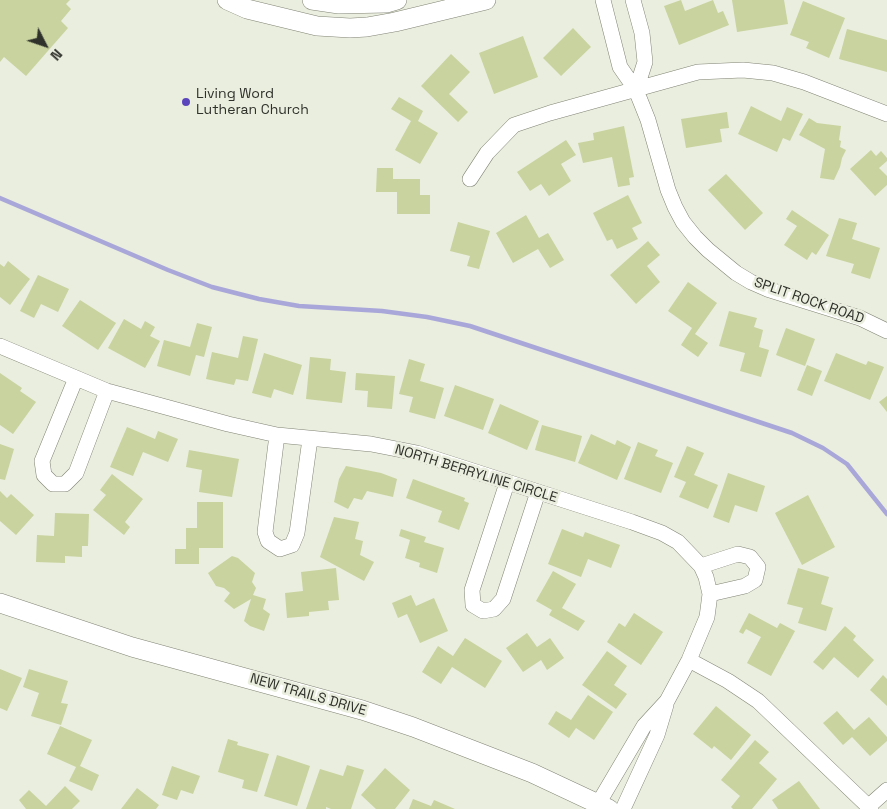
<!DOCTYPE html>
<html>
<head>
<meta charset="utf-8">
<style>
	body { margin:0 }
	#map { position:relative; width:887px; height:809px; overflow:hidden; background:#eaeede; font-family:"Space Grotesk",sans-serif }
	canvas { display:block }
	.north { position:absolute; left:20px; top:20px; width:50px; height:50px; -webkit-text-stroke:4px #eaeede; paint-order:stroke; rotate:131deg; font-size:14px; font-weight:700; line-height:20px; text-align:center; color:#2f312b }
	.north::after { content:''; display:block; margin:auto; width:18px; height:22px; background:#2f312b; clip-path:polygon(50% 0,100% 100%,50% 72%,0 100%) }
</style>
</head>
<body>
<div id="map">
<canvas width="887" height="809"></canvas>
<div class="north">N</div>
</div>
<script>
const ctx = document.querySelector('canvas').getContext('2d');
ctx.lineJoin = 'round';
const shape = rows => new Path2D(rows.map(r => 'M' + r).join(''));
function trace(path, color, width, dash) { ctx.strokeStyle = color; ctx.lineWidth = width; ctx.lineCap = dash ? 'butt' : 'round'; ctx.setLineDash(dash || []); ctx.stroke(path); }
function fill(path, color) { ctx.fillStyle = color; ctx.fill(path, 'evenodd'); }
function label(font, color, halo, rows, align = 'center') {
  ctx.font = font + ' "Space Grotesk",sans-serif'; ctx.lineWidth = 5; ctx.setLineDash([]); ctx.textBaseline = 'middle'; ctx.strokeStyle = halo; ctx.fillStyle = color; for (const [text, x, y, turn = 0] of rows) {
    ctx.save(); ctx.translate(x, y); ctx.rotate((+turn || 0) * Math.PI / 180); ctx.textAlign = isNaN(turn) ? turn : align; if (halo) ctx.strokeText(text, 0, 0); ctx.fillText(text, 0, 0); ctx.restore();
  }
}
const stream = shape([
	[0,198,168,270,212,287,259,299,299,306,382,311,427,317,470,326,792,433,823,448,847,464,887,514]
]);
const building = shape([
	[0,0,70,0,66,4,71,9,61,21,68,28,26,76,4,57,0,62],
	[681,0,685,11,713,0,718,13,723,11,729,25,679,45,664,6],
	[732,0,784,0,788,24,737,32],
	[803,1,845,18,829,58,806,48,809,42,790,35],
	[573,28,591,47,561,76,543,58],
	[847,29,887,40,887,72,839,59],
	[523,36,538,77,494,94,479,53],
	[451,54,470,72,449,94,468,112,458,122,421,86],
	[399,97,423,111,418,121,438,133,420,164,395,150,411,121,391,109],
	[751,106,781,121,787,107,803,114,790,141,783,138,777,152,738,134],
	[727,112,729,128,720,129,722,142,686,148,681,119],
	[809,118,817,123,841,126,839,140,841,141,840,147,846,150,842,158,840,167,834,180,820,178,825,149,799,135],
	[624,126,634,177,629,178,630,185,618,187,612,157,583,163,578,143,594,140,593,133],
	[566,140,576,155,561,164,571,181,549,196,541,184,530,191,517,172],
	[871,150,876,156,881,151,887,158,887,161,879,168,887,176,887,185,875,196,850,169],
	[377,168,393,168,393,179,420,179,420,195,430,195,430,214,397,214,397,192,376,192],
	[726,174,763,213,745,230,708,190],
	[628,195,642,223,632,228,638,239,617,249,612,239,607,241,593,213],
	[792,210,829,235,816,255,812,252,807,260,784,245,797,226,786,219],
	[526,215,539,238,548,233,564,260,550,268,538,249,513,263,496,233],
	[839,218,857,223,852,239,880,248,870,279,851,273,854,264,826,256],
	[458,222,490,231,479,269,467,266,470,256,450,251],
	[648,241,660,255,647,266,660,282,636,304,610,275],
	[8,261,30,279,10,305,0,297,0,264,4,267],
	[38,275,69,289,58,312,41,304,34,318,20,311],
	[688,282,717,303,695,334,708,343,698,357,681,345,692,328,668,311],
	[80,300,116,323,98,350,62,326],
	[729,311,757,318,754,327,763,330,759,347,769,350,761,377,740,371,745,353,719,346],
	[124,319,141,329,145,321,155,327,150,336,160,341,145,368,108,348],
	[197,323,212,327,204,357,196,355,190,376,157,366,164,340,190,347],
	[786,328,815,339,805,366,776,355],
	[243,336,258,339,248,381,236,379,234,385,206,379,212,352,238,358],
	[264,353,302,365,293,395,274,389,271,398,252,393],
	[836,353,866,365,868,361,884,367,870,400,824,381],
	[310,357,331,359,330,370,346,372,342,403,306,399],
	[409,359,425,364,420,381,444,388,435,419,409,412,413,397,399,394],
	[807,365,822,371,812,396,797,390],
	[0,373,22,388,20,391,36,402,13,434,0,425],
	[356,373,395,376,392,409,367,407,368,391,355,390],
	[455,385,494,399,483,430,444,416],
	[887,396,887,412,879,402],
	[500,404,539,421,527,450,488,433],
	[542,425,582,436,575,462,535,450],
	[127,427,155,439,158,431,178,439,168,462,143,452,133,476,110,467],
	[591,434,615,445,617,440,631,447,617,480,578,463],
	[638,442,658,450,655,456,673,463,661,493,624,479],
	[0,444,14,449,5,480,0,479],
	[687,446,704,453,694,475,718,485,708,509,679,497,686,482,674,477],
	[189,450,239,459,232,497,199,492,202,470,186,467],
	[346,466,381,473,397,479,393,497,367,491,362,500,354,498,348,509,334,502,339,479],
	[728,473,765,486,757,512,735,505,729,523,713,517],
	[112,474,143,499,125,522,130,527,124,535,93,510,106,495,100,490],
	[413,479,465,498,464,501,469,503,459,530,438,522,442,511,406,498],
	[0,491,7,498,11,494,34,515,16,535,0,521],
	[808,495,835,547,802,565,775,513],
	[197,502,223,502,223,548,199,548,199,564,175,564,175,549,186,549,186,528,197,528],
	[55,513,89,514,88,546,82,546,82,557,65,556,65,563,36,562,37,535,54,536],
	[334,517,359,522,355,539,363,541,360,555,374,562,364,581,320,557],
	[401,529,426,537,424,542,444,548,437,573,419,567,420,563,405,558,410,540,399,536],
	[562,529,583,537,585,532,620,545,611,568,588,559,581,577,548,564],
	[232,556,238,558,255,573,252,582,256,588,253,595,266,599,263,609,270,614,264,631,250,626,244,621,251,599,234,609,224,601,230,593,224,588,216,586,208,573],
	[336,568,339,600,328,601,329,610,309,612,309,616,287,618,285,593,303,591,301,572],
	[798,568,829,577,821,604,833,608,826,631,798,623,803,608,787,604],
	[553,571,576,584,562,608,585,621,578,631,549,615,552,610,536,601],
	[411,595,416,606,434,598,448,631,420,643,407,614,398,618,392,603],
	[634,613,663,632,641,665,607,642,619,623,625,627],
	[749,613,777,628,780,623,795,631,771,676,747,663,761,637,746,629,743,634,739,632],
	[845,626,856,636,853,640,874,660,858,678,834,657,823,670,813,662],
	[527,633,537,647,550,638,564,658,547,670,541,660,523,672,506,648],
	[465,638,502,661,485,688,452,667,441,684,422,672,438,646,453,656],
	[607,651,627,666,614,685,627,694,616,709,582,685],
	[0,669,22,678,7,711,0,708],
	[29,669,68,681,61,703,68,704,61,725,31,716,39,693,23,687],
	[883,675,887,679,887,706,870,690],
	[588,695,613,712,594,740,576,728,569,738,548,724,556,711,571,720],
	[716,706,751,735,731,760,714,746,712,749,693,734],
	[837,711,854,730,869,717,887,737,887,741,870,756,852,737,843,745,823,723],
	[60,726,92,740,80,766,99,775,92,791,69,781,76,767,47,754],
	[228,739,238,742,237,745,269,754,257,792,242,788,244,780,218,772],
	[755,740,769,752,759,763,777,779,752,809,733,809,731,807,740,796,721,780],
	[277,755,310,766,297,806,264,796],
	[347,765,364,770,351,809,331,809,326,807,326,809,306,809,320,769,343,776],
	[172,766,200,776,193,794,181,790,177,800,162,795],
	[385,768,410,790,395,809,376,809,361,795],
	[799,781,820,809,778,809,772,800],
	[65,786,80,801,72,809,26,809,19,800,29,790,46,806],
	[137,788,159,805,156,809,121,809],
	[413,799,431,806,434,800,455,809,409,809]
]);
const minor = shape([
	[603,0,620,67,636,90,648,120,668,190,675,207,683,222,695,237,708,250,736,273,751,282,767,289,860,318,887,331],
	[633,0,642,33,645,62,636,90],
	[470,179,487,153,514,125,550,113,698,72,743,70,773,73,804,82,887,114],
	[0,346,107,391,228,424,277,435,371,444,417,453,632,522,662,533,678,542,701,566,706,577,710,594,707,617,689,660,667,701,644,726,595,809],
	[76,378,42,461,44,475,53,484,65,484,76,473,107,391],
	[277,435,265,532,268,541,280,549,292,545,297,533,310,439],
	[507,483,472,590,473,605,483,611,494,609,503,599,538,492],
	[701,566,738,554,750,557,758,567,755,580,745,586,710,594],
	[689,660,728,681,758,701,871,809],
	[869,806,887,790],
	[623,809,657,735,666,705]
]);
const tertiary = shape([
	[227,0,247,9,317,26,350,28,367,27,395,22,486,0],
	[312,0,339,4,387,3,397,0],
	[0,603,132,647,362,710,413,727,532,773,609,809]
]);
const markers = [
	[186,102,5,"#5b45bd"]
];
const poiNames = [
	["Living Word",196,94],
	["Lutheran Church",196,110]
];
const streetNames = [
	["SPLIT ROCK ROAD",809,301,19],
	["NORTH BERRYLINE CIRCLE",476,474,17],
	["NEW TRAILS DRIVE",308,695,16]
];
trace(stream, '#a9a7d9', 4.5);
fill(building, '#c8d39f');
trace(minor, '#818475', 16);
trace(tertiary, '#818475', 20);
trace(minor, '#fff', 15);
trace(tertiary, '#fff', 19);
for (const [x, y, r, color] of markers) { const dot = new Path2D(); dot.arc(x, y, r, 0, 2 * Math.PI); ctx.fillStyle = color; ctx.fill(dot); trace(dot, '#eaeede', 2); }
label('14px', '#2f312b', '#eaeede', poiNames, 'left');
label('14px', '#2f312b', '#eaeede', streetNames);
</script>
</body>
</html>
